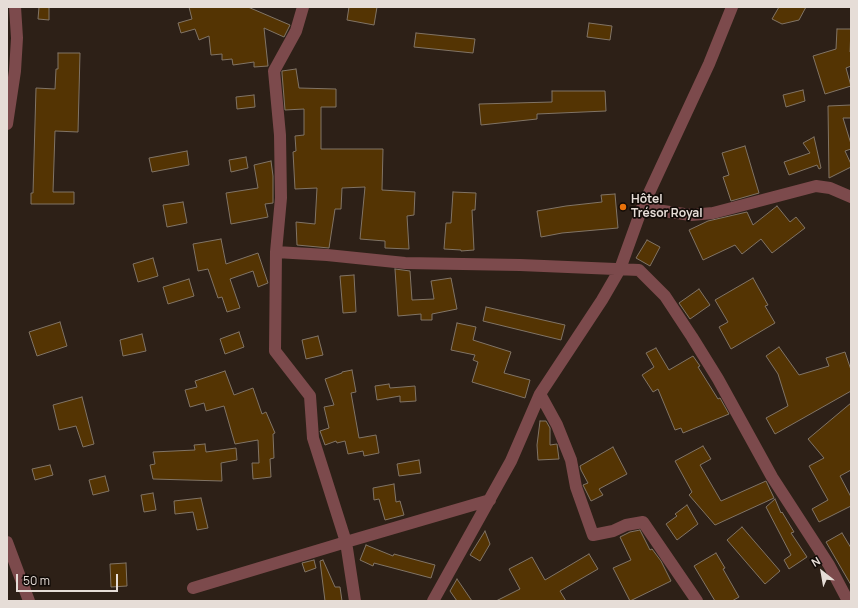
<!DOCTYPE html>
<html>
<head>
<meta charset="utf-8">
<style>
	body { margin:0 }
	#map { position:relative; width:858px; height:608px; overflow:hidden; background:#2d2017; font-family:Manrope,sans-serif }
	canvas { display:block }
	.frame { position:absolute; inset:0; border:8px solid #e6ddd7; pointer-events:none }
	.north { position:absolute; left:802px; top:552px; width:40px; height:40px; -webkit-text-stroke:3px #110b07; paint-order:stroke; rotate:329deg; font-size:11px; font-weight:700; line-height:16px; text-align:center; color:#e6ddd7 }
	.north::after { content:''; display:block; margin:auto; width:14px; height:18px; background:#e6ddd7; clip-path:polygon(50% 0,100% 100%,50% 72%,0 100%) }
	.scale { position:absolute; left:16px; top:574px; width:102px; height:18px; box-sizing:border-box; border:2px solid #e6ddd7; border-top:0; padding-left:5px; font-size:12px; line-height:14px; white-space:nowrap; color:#e6ddd7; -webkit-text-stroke:3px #110b07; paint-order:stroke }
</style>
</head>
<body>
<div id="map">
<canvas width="858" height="608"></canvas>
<div class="frame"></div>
<div class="north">N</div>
<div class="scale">50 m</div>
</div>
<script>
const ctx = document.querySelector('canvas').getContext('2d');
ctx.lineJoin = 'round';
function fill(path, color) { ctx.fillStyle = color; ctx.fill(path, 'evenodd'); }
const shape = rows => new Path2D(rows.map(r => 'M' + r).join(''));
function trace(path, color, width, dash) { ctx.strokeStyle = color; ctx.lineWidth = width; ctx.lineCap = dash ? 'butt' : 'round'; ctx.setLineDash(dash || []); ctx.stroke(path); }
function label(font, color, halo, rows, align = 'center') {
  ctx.font = font + ' Manrope,sans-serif'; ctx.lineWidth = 3.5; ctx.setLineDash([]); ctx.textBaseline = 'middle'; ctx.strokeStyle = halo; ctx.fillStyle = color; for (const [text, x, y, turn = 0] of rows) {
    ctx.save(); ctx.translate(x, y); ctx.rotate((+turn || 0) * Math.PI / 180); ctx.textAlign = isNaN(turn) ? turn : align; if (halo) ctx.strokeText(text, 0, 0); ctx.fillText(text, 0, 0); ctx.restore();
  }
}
const building = shape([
	[39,7,49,7,49,20,38,19,39,7],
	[189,7,248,7,290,25,284,37,264,28,268,66,254,67,254,62,233,65,232,59,222,60,222,54,211,55,209,36,199,40,195,29,181,33,178,23,192,19,189,7],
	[349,7,377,7,374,25,347,20,349,7],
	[779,7,806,7,799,20,782,24,772,19,779,7],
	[589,23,612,26,610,40,587,37,589,23],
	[837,29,851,29,850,52,851,51,851,66,846,68,851,86,825,94,813,56,836,49,837,29],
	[416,33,475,39,473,53,414,47,416,33],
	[58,53,80,53,78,132,55,131,53,192,74,192,74,204,31,204,31,193,33,193,36,88,55,89,56,69,58,69,58,53],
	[296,69,299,88,336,89,336,107,321,107,321,149,383,149,382,190,415,192,414,215,407,216,409,249,385,248,385,241,360,239,365,187,342,188,341,209,335,209,329,248,297,245,296,222,315,224,317,188,295,189,293,152,296,151,295,136,304,135,304,109,285,110,282,73,282,71,296,69],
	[803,90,805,101,786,107,783,95,803,90],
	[552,91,605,91,606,111,537,114,537,119,481,125,479,104,552,102,552,91],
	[254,95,255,107,237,109,236,97,254,95],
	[851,105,851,118,843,118,851,144,851,149,845,151,851,164,851,167,829,178,828,106,851,105],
	[814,137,821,168,819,169,817,165,789,175,784,162,810,153,803,143,814,137],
	[745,146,759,193,731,201,723,177,729,175,722,153,745,146],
	[187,151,189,165,152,172,149,158,187,151],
	[246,157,248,168,231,172,229,160,246,157],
	[271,161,273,176,273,203,265,204,268,217,231,224,226,193,258,188,254,165,271,161],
	[453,192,476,193,475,210,472,210,474,250,461,251,461,250,444,249,446,223,451,223,453,192],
	[615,194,618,228,562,233,541,237,537,211,566,206,602,202,601,195,615,194],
	[183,202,187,223,167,227,163,205,183,202],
	[777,206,790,222,796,217,805,228,772,253,761,239,742,254,735,245,703,260,689,230,708,221,747,212,753,225,777,206],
	[221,239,226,264,258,253,268,283,258,287,253,271,230,279,240,308,227,312,222,297,218,298,208,269,198,271,193,244,221,239],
	[647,240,660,247,650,266,636,258,647,240],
	[153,258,158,276,138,282,133,264,153,258],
	[395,269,410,271,412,300,434,299,431,281,451,278,457,309,432,314,432,320,421,320,421,314,398,316,395,269],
	[354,275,356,312,343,313,340,276,354,275],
	[753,278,768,305,765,306,775,323,731,349,719,327,728,322,715,300,753,278],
	[189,279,194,296,168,304,163,287,189,279],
	[699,289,710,305,690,319,679,303,699,289],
	[486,307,565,325,561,340,483,321,486,307],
	[60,322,67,346,37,356,29,332,60,322],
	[457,323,476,327,473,340,511,352,504,373,530,380,525,398,472,382,478,362,473,360,475,355,451,350,457,323],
	[239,332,244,347,225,354,220,339,239,332],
	[142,334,146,351,123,356,120,340,142,334],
	[318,336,323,355,306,359,302,340,318,336],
	[779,347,799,375,829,366,826,358,845,352,851,370,851,391,775,434,766,418,788,406,778,374,766,356,779,347],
	[656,348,669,370,693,356,700,366,698,367,718,399,720,398,729,414,683,433,681,428,675,430,658,389,653,392,642,375,654,367,646,353,656,348],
	[352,370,356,392,351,393,359,438,376,435,379,453,364,456,363,451,348,454,345,441,337,443,336,441,325,445,320,431,329,428,324,407,334,405,325,379,342,373,342,372,352,370],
	[225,371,234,395,253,388,262,414,266,412,275,433,273,434,274,458,270,459,271,477,253,479,252,463,259,463,258,440,235,444,224,406,206,411,204,403,190,407,185,390,197,387,195,381,225,371],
	[389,384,390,388,415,386,416,401,400,402,400,396,377,400,375,386,389,384],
	[82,397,94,444,83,447,76,426,59,430,53,405,82,397],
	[851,403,851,470,840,476,851,497,851,506,819,522,812,509,828,500,809,466,824,458,808,439,851,403],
	[540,421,546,421,550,428,550,445,557,444,559,459,538,460,537,445,540,421],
	[205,444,206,452,236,448,237,460,221,463,222,481,153,479,150,465,155,464,153,452,195,450,194,445,205,444],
	[703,446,711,459,700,465,721,501,766,481,774,498,715,525,689,495,692,492,675,461,703,446],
	[613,447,627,474,599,489,603,495,591,501,583,485,588,483,581,470,580,466,613,447],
	[419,460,421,473,399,476,397,464,419,460],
	[50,465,53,475,35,480,32,469,50,465],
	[105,476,109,491,93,495,89,480,105,476],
	[394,484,396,502,400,501,404,515,385,520,379,499,374,500,373,488,394,484],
	[153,493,156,510,144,512,141,495,153,493],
	[201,498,208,528,197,530,193,512,175,514,174,501,201,498],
	[775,499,781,513,782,512,794,532,791,533,807,557,789,569,784,560,791,555,766,507,775,499],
	[687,505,698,524,677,540,666,524,677,516,675,514,687,505],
	[742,527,780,571,765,584,727,540,742,527],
	[640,530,650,550,652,549,661,561,671,581,630,601,613,568,631,560,620,537,630,532,640,530],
	[485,531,490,544,480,561,470,555,485,531],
	[842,533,851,548,851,585,826,542,842,533],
	[366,545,393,556,394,554,435,565,431,578,374,563,373,566,360,560,366,545],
	[716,553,725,568,723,569,739,597,732,601,715,601,694,566,716,553],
	[589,554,598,569,560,591,566,601,496,601,520,589,509,569,532,557,545,580,589,554],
	[314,560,316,568,305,572,302,563,314,560],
	[323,560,335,587,340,587,342,601,325,601,320,561,323,560],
	[126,563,127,586,111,587,110,564,126,563],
	[457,579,472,601,457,601,450,591,457,579]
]);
const street = shape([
	[303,7,296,31,274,71,280,135,281,198,276,252,275,351,310,396,313,438,346,542,490,500],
	[7,124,15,71,17,38,15,7],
	[642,208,691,215,713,213,816,186,830,188,851,197],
	[276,252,327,255,405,263,520,265,639,270,665,296,692,337,718,379,772,477,829,565,848,601],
	[540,394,557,425,571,460,576,487,593,535,613,531,626,525,643,522,697,601],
	[7,542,29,601],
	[193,588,346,542,355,601],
	[433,601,511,461,540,394,602,300,620,269,642,208,709,64,732,7]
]);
const markers = [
	[623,207,4,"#e8710a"]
];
const poiNames = [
	["Hôtel",631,200],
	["Trésor Royal",631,214]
];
fill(building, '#543403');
trace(building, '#817466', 1);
trace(street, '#7c4a4c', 12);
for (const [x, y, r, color] of markers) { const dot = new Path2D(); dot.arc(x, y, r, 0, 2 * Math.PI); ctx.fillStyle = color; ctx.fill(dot); trace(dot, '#110b07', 1.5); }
label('bold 12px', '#e6ddd7', '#110b07', poiNames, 'left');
</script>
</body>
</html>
